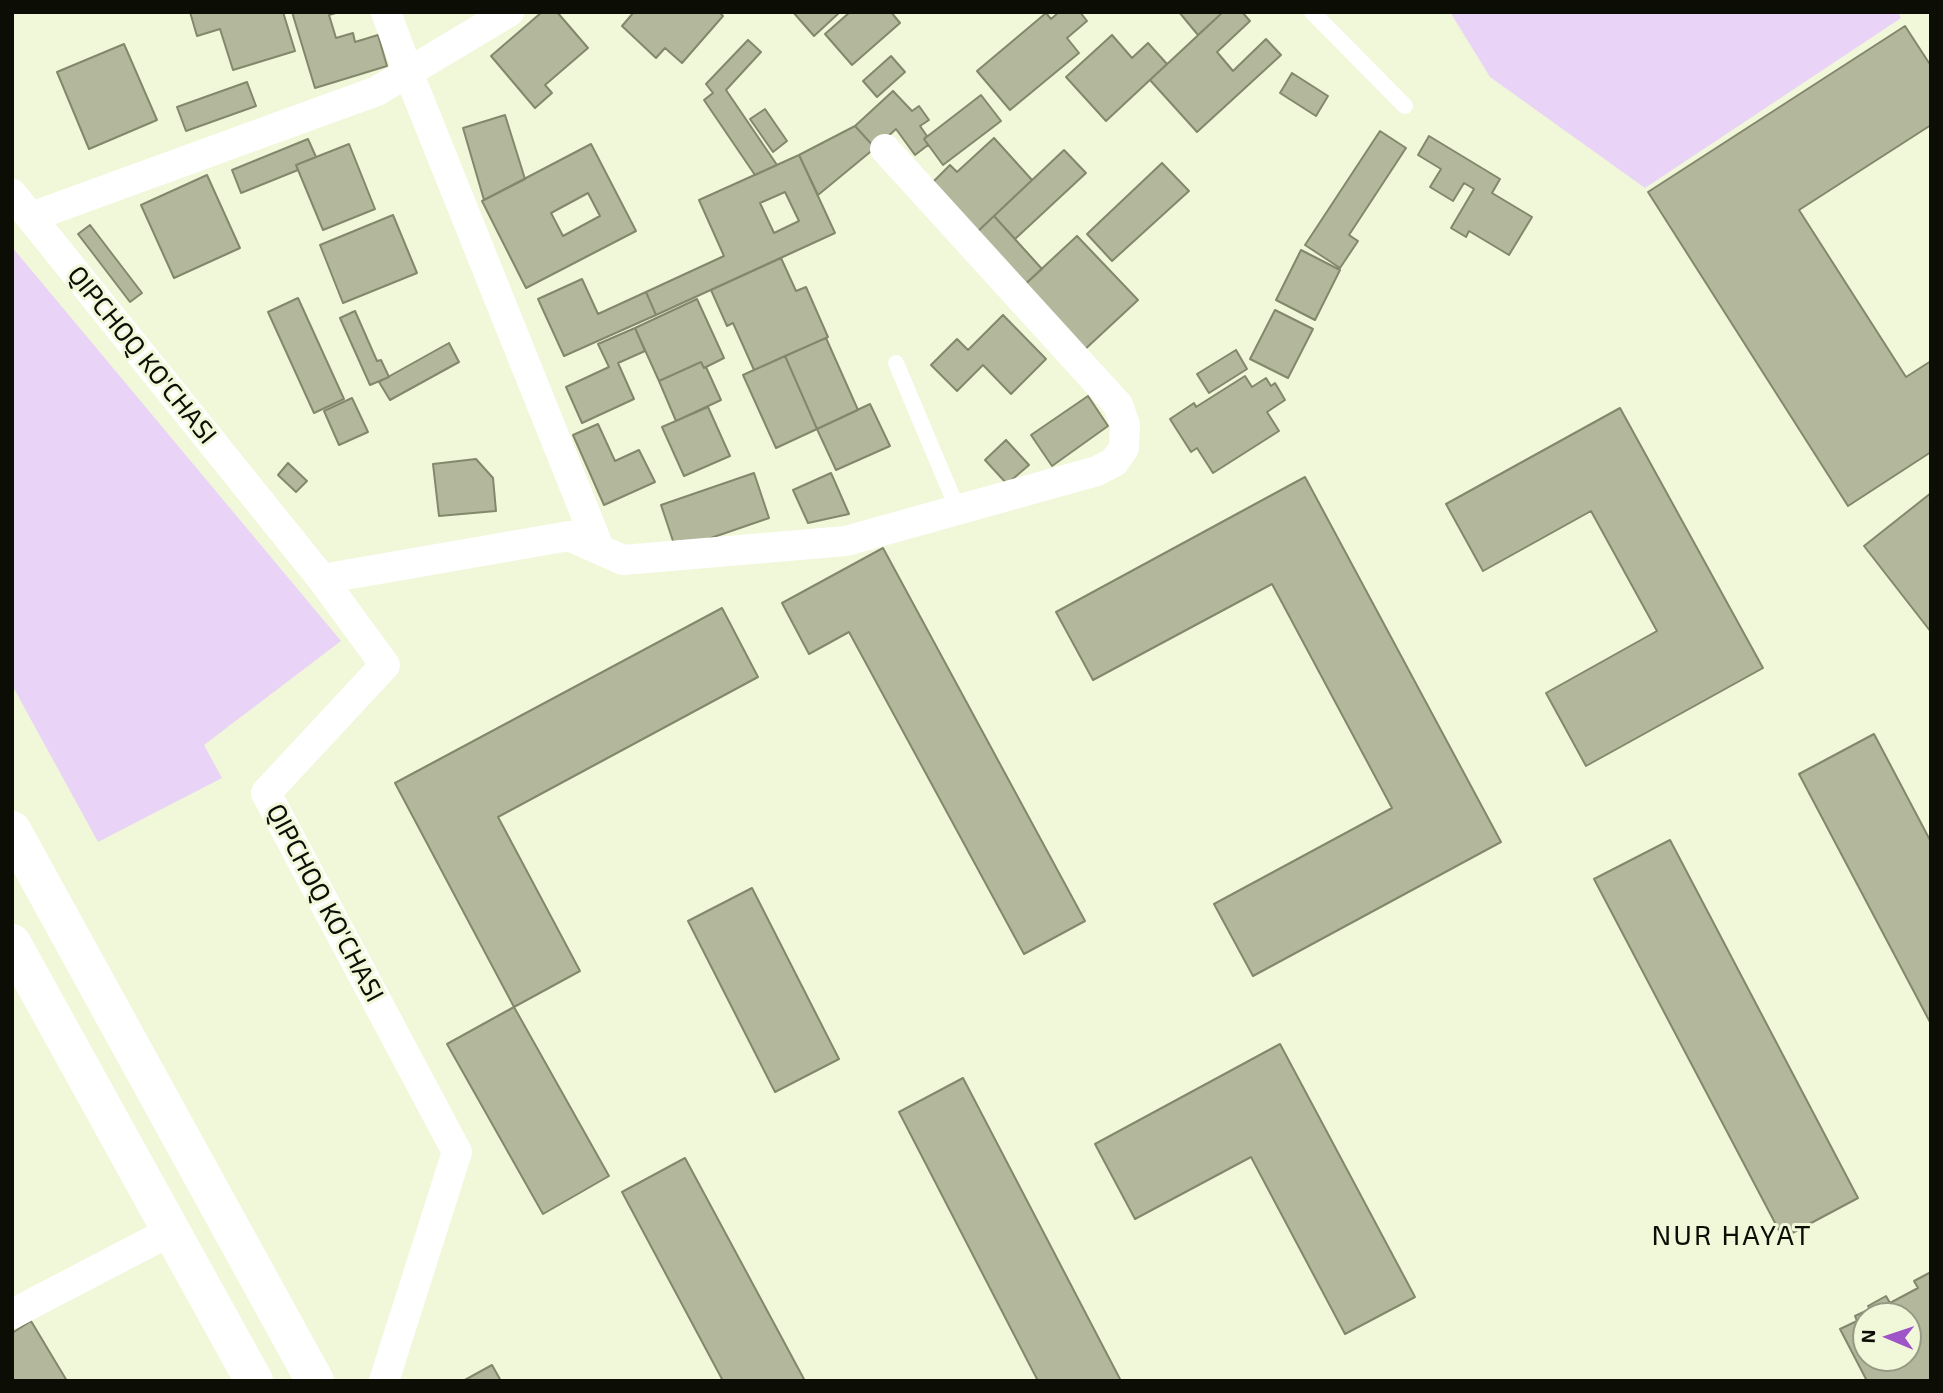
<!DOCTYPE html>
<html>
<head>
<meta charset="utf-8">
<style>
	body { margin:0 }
	#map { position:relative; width:1943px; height:1393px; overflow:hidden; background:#f1f7d9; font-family:"Exo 2",sans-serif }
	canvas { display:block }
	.frame { position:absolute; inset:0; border:14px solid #0c0e05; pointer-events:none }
	.north { position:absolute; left:1852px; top:1302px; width:70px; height:70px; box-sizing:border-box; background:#f1f7d9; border:2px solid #959a84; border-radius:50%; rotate:272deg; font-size:19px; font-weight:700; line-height:28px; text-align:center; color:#0c0e05 }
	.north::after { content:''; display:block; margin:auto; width:24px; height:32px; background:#9f55c8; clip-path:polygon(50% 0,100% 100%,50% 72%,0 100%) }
</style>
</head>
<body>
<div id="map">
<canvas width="1943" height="1393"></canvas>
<div class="frame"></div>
<div class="north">N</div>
</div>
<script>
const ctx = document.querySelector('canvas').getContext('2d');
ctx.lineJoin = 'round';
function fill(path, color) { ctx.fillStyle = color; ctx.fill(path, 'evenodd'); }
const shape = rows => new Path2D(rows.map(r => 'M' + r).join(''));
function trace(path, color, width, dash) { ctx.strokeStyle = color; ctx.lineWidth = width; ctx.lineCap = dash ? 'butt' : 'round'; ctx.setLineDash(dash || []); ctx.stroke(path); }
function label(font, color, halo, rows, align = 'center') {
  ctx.font = font + ' "Exo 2",sans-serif'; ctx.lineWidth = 6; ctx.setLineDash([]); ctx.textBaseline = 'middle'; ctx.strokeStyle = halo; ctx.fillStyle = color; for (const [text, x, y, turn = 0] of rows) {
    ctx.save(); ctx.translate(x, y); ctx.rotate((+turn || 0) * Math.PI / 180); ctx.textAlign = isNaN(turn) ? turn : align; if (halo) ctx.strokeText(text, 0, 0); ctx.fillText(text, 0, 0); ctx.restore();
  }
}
const green = shape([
	[1450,12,1898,12,1901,18,1645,188,1490,77],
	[12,247,341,641,204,745,222,778,98,842,12,685]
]);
const building = shape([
	[190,12,283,12,295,51,233,70,220,29,197,36,190,12],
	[292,12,339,12,329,15,336,38,353,33,355,42,378,35,387,66,315,88,292,12],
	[542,12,557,12,588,48,545,85,552,93,535,108,491,56,542,12],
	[634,12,719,12,723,16,682,63,665,48,656,58,622,26,634,12],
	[793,12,840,12,814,36,793,12],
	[850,12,891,12,900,23,852,65,825,34,850,12],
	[1059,12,1080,12,1087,21,1067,38,1079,53,1010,110,977,71,1046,13,1051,19,1059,12],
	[1179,12,1223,12,1198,35,1179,12],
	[1223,12,1242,12,1250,21,1217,52,1233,71,1266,39,1281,55,1197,132,1150,80,1223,12],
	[1905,26,1931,66,1931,125,1799,210,1906,377,1931,361,1931,452,1848,506,1648,192,1905,26],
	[1112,35,1132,58,1148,43,1167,64,1106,121,1066,77,1112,35],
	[748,40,761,52,726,90,777,165,755,175,704,100,713,93,706,84,748,40],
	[124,44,157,120,89,149,57,72,124,44],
	[891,56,905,72,877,97,863,81,891,56],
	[1292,73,1328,96,1316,116,1280,93,1292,73],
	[247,82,256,106,186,131,177,107,247,82],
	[893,91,912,111,919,106,929,120,920,126,927,136,924,139,928,145,915,155,896,129,875,148,855,126,893,91],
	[981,95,1001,121,943,165,924,139,981,95],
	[765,109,787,141,773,152,750,119,765,109],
	[505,115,525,179,484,200,463,128,505,115],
	[855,126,875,148,818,195,799,155,855,126],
	[1380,131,1406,148,1349,235,1358,241,1340,268,1305,245,1380,131],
	[1429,136,1500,179,1492,193,1532,217,1509,255,1469,231,1466,237,1451,228,1474,189,1464,183,1453,201,1430,187,1441,169,1418,155,1429,136],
	[994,138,1032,180,976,233,931,184,950,165,957,172,994,138],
	[308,139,316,157,296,165,298,170,241,193,232,170,308,139],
	[349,144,375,209,323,230,296,165,349,144],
	[591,144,636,231,526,288,482,201,591,144],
	[588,193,600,216,563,236,551,213,588,193],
	[1064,150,1086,173,1015,239,994,216,1064,150],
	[799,155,835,233,656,315,646,292,724,256,699,200,799,155],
	[785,192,799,221,774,233,760,203,785,192],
	[1162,163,1189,191,1112,261,1087,234,1162,163],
	[207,175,240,248,174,278,141,205,207,175],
	[393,215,417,273,343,303,320,245,393,215],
	[994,216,1042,269,1020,289,972,237,994,216],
	[90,225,142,293,130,302,78,234,90,225],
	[1077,236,1138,300,1081,353,1021,288,1077,236],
	[1301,250,1340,270,1315,320,1276,300,1301,250],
	[781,258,796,291,806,287,828,337,754,370,733,323,727,326,711,290,781,258],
	[582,279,598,314,646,292,656,315,564,356,538,299,582,279],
	[298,298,344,399,314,413,268,312,298,298],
	[697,299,724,358,704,368,701,362,659,381,635,328,697,299],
	[1275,310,1313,329,1288,378,1250,359,1275,310],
	[355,311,377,361,381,360,389,377,370,385,340,318,355,311],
	[1003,315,1046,359,1011,394,983,365,957,391,931,365,957,339,968,350,1003,315],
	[635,328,645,351,618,363,634,399,582,423,566,387,609,367,598,344,635,328],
	[826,338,858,410,817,429,785,356,826,338],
	[449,343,459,362,390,400,379,382,449,343],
	[1236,350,1247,369,1209,393,1197,374,1236,350],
	[785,356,817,429,776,448,743,375,785,356],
	[701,362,704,368,706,367,721,400,676,421,659,381,701,362],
	[1245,376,1252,387,1266,378,1271,386,1275,383,1285,400,1267,412,1279,431,1213,473,1197,448,1191,452,1170,419,1194,403,1196,407,1245,376],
	[1088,396,1108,426,1052,466,1031,435,1088,396],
	[352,398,368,432,339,445,324,411,352,398],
	[870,404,890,446,836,470,817,429,870,404],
	[708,407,730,456,684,476,662,427,708,407],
	[1620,408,1763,668,1586,766,1546,693,1657,631,1591,511,1483,571,1446,504,1620,408],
	[598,424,615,461,639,450,655,482,604,505,573,435,598,424],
	[1006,440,1029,465,1007,484,985,460,1006,440],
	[476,459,493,478,496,511,439,516,433,464,476,459],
	[288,463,307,481,296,492,278,475,288,463],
	[754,473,769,518,676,550,661,505,754,473],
	[831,473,849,514,808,523,793,490,831,473],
	[1305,477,1501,842,1253,976,1214,904,1392,808,1272,584,1093,680,1056,612,1305,477],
	[1931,493,1931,632,1864,546,1931,493],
	[883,548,1085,921,1024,954,849,632,809,654,782,603,883,548],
	[722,608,758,677,498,817,580,971,514,1007,395,783,722,608],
	[1874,734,1931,842,1931,1024,1799,774,1874,734],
	[1670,840,1858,1198,1783,1238,1594,879,1670,840],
	[752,888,839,1059,775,1092,688,921,752,888],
	[514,1007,609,1176,543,1214,447,1044,514,1007],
	[1280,1044,1415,1297,1345,1334,1251,1157,1135,1219,1095,1144,1280,1044],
	[963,1078,1121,1381,1038,1381,899,1112,963,1078],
	[685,1158,805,1381,723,1381,622,1192,685,1158],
	[1931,1272,1931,1381,1867,1381,1840,1329,1857,1321,1855,1316,1870,1309,1868,1306,1886,1296,1890,1303,1918,1288,1914,1281,1931,1272],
	[1866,1316,1908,1316,1908,1358,1866,1358,1866,1316],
	[31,1321,67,1381,12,1381,12,1333,31,1321],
	[492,1365,501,1381,463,1381,492,1365]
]);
const lane = shape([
	[1312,12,1405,106],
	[896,363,958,510]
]);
const street = shape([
	[386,12,408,72,600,550],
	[12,194,322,579,385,665,266,793,457,1152,384,1381],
	[31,217,377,91,509,12],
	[322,579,569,536,623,560,846,541,1097,471,1114,462,1124,448,1125,425,1118,405,885,149],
	[12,1314,171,1231]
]);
const primary = shape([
	[12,830,315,1381],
	[12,943,254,1381]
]);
const streetNames = [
	["QIPCHOQ KO'CHASI",142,355,51],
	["QIPCHOQ KO'CHASI",325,903,62]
];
const neighbourhoodNames = [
	["NUR HAYAT",1732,1236]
];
fill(green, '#e9d4f7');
fill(building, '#b3b89c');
trace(building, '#83876c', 2);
trace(lane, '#fff', 16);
trace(street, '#fff', 30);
trace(primary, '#fff', 38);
label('26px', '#0c0e05', '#f1f7d9', streetNames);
ctx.letterSpacing = '2px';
label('28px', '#0c0e05', '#f1f7d9', neighbourhoodNames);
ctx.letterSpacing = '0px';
</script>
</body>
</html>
